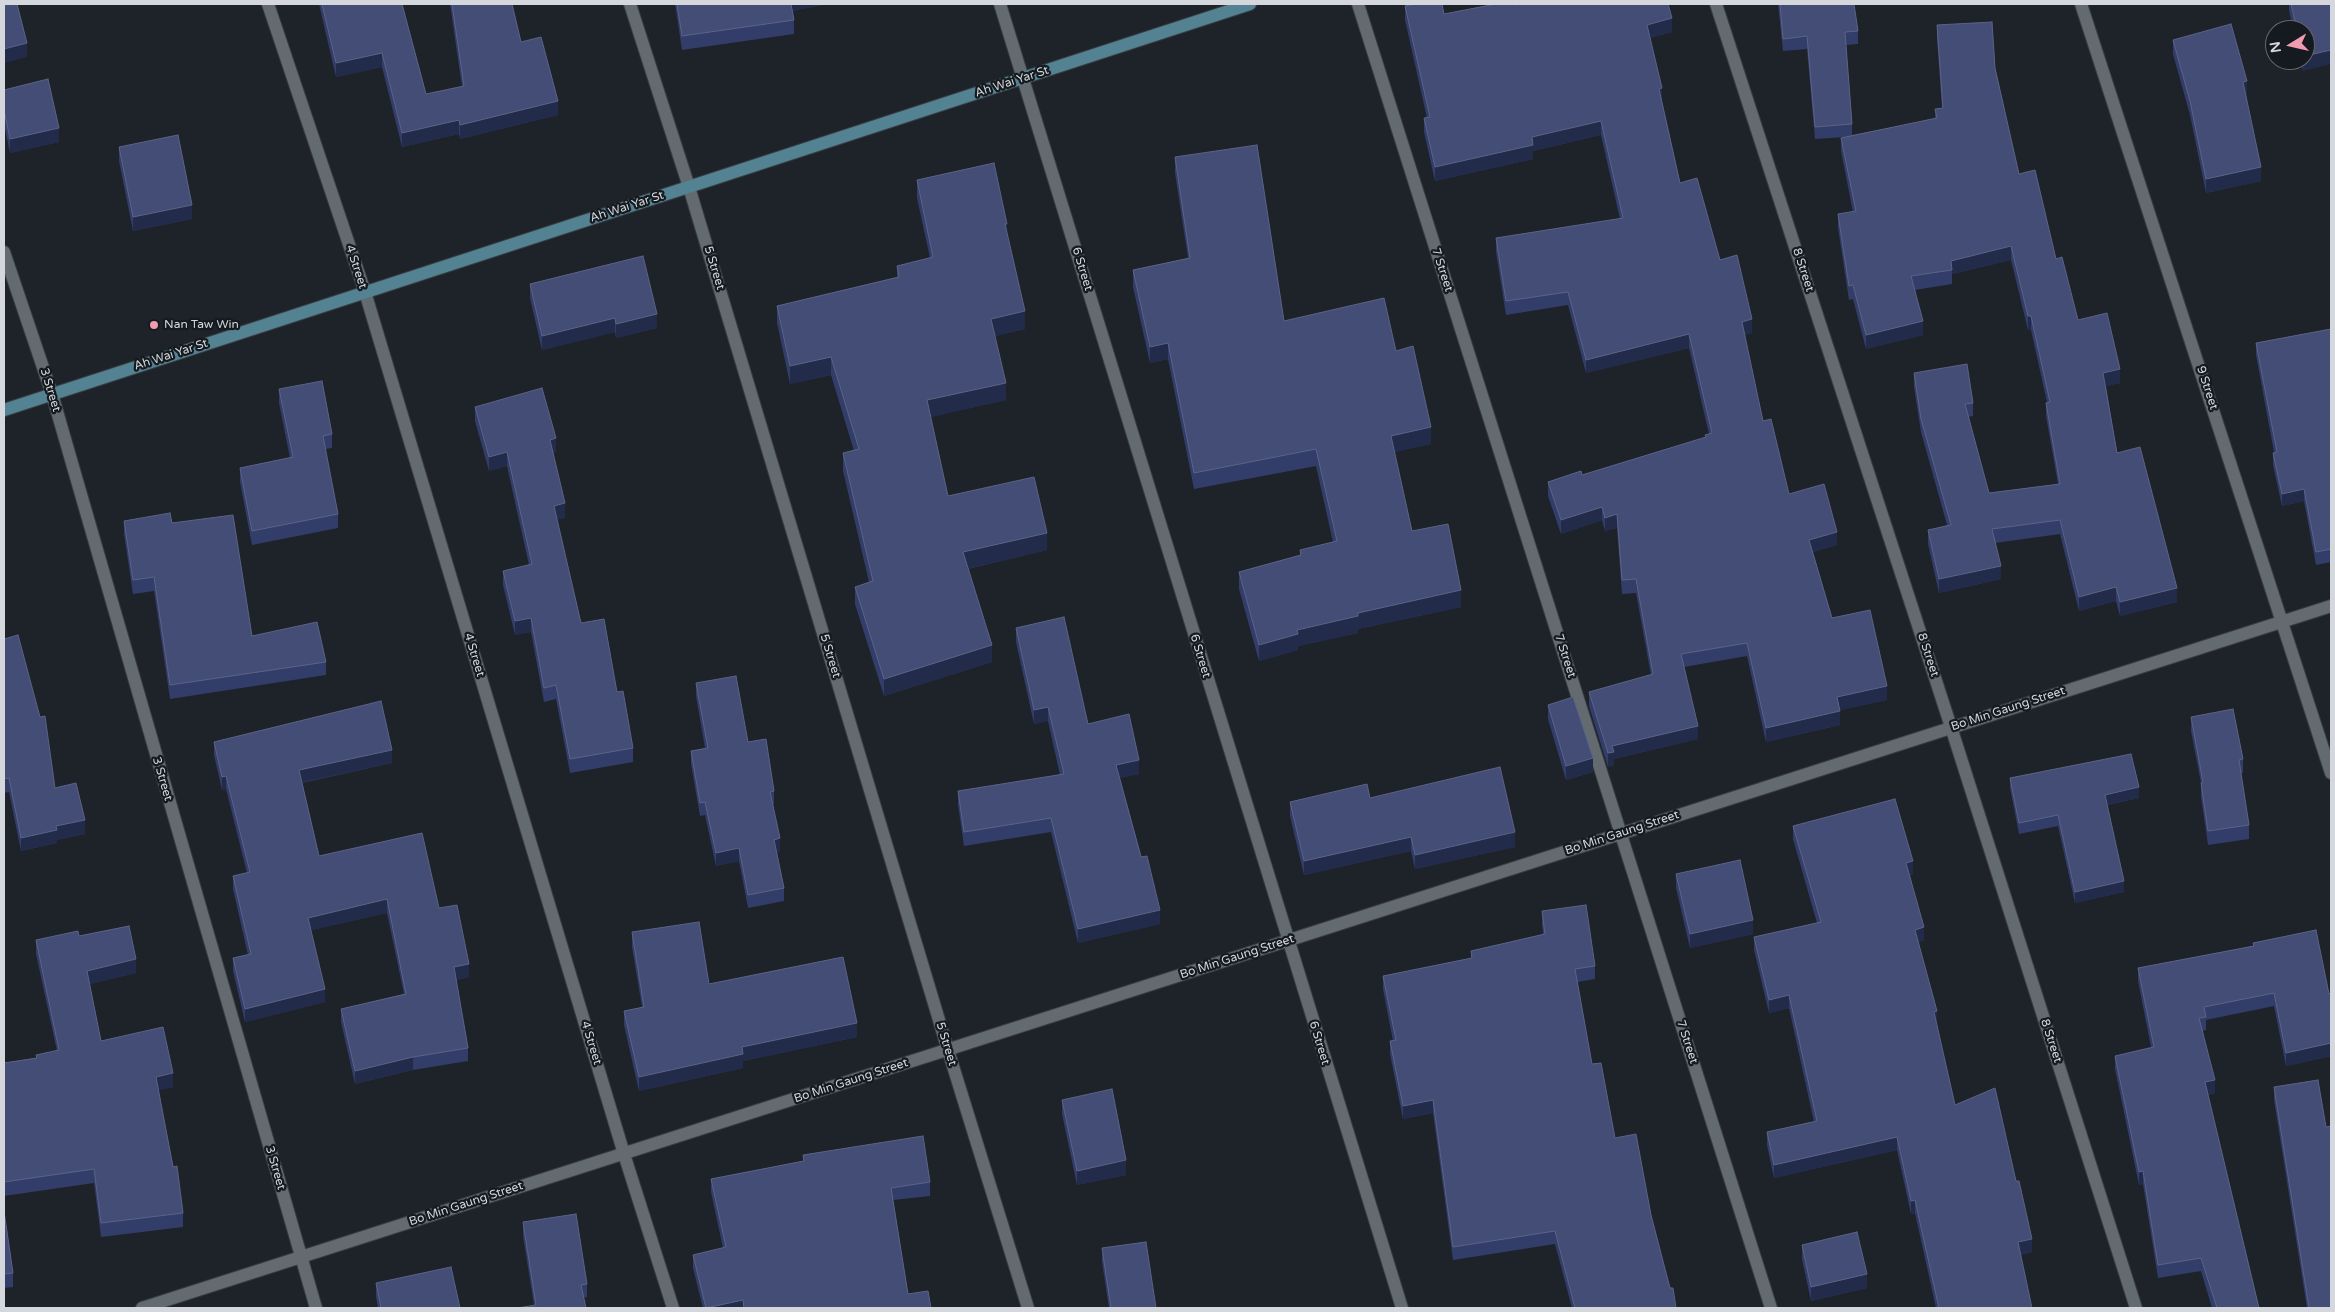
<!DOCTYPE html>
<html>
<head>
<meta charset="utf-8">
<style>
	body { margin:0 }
	#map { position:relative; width:2335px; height:1312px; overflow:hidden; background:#1d2329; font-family:"Varela Round",sans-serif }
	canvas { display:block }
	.frame { position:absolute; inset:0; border:5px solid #d4d7db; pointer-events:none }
	.north { position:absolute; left:2265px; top:20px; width:50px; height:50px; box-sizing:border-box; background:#141a1f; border:1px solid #61666a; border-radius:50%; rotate:261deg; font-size:14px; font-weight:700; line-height:20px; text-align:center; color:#d4d7db }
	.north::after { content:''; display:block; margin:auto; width:18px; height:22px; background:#f29ab0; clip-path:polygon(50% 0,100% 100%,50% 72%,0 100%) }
</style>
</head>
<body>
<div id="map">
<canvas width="2335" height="1312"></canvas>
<div class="frame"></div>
<div class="north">N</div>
</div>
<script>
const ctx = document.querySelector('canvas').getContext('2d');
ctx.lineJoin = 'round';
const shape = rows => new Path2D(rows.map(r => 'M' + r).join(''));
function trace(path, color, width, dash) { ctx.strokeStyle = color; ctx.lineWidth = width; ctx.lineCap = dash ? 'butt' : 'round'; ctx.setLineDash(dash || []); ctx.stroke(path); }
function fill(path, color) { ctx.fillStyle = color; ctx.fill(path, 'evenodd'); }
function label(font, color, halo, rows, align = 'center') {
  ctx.font = font + ' "Varela Round",sans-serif'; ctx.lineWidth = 4.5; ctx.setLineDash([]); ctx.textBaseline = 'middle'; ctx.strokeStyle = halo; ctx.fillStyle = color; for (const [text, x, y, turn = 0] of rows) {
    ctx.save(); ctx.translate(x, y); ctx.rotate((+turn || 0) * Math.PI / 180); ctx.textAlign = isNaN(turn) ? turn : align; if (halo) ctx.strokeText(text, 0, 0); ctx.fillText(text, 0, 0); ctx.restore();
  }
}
const street = shape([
	[268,4,365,292,624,1154,673,1308],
	[630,4,689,187,948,1050,1028,1308],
	[1000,4,1402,1308],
	[1358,4,1771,1308],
	[1716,4,1951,727,2136,1308],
	[2081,4,2331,773],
	[4,252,52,394,316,1308],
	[142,1308,2331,606]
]);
const secondary = shape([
	[4,410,1250,4]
]);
const wall = shape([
	[319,4,402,4,426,94,462,87,450,4,512,4,521,42,558,115,460,139,459,134,402,147,382,67,336,77],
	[675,4,827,4,792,11,794,20,794,34,682,50],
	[1778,4,1854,4,1858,31,1858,44,1846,45,1852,124,1852,135,1935,119,1935,109,1942,108,1937,39,1937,25,1995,68,2019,174,2056,259,2078,320,2120,383,2106,386,2117,453,2177,602,2120,616,2116,601,2079,611,2060,534,1995,543,2001,579,1939,593,1928,544,1928,530,1947,525,1921,432,1914,387,1914,373,1973,403,1973,416,1968,417,1989,493,2058,484,2046,416,2046,403,2047,402,2031,330,2028,330,2011,260,1952,274,1952,284,1915,290,1923,335,1866,349,1853,299,1849,300,1838,228,1838,214,1853,212,1841,151,1841,138,1846,137,1815,139,1807,49,1783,51],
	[2289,4,2331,4,2303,71,2300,60,2305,60,2305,30,2293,30,2289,10],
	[1515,5,1672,32,1650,38,1662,102,1680,183,1720,260,1752,333,1744,335,1763,421,1789,494,1837,545,1813,552,1832,618,1887,700,1840,710,1840,725,1766,742,1747,656,1684,667,1698,739,1614,759,1614,765,1608,767,1589,706,1589,692,1651,675,1636,593,1622,594,1617,528,1605,531,1602,520,1561,534,1548,496,1548,482,1582,475,1705,438,1705,435,1709,434,1689,348,1586,373,1568,305,1506,315,1496,252,1496,238,1620,219,1601,135,1533,151,1533,159,1435,181,1424,132,1424,118,1427,118,1405,20,1405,6,1444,14],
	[2173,40,2247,95,2245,95,2261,181,2206,193,2190,115,2173,54],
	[4,90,59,142,10,153,4,124],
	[119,147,192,219,133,231,119,161],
	[1175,157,1284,321,1396,351,1431,444,1394,452,1412,531,1461,607,1358,629,1358,633,1298,646,1298,650,1259,661,1239,589,1239,572,1300,555,1300,550,1333,542,1316,466,1194,489,1168,359,1150,363,1133,287,1133,270,1188,258,1175,173],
	[917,180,1007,235,1025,329,995,336,1006,400,930,417,948,496,1047,550,968,569,992,662,884,696,855,604,855,587,869,582,843,471,843,453,854,451,831,375,790,384,777,323,777,306,897,277,897,266,930,258,917,198],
	[530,284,657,328,616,338,615,332,542,350,530,298],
	[2331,329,2331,562,2316,565,2304,501,2282,506,2273,465,2273,453,2274,452,2256,355,2256,343],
	[279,389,332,434,332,448,325,449,338,514,338,528,252,545,240,482,240,468,290,458,279,403],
	[475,407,556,452,553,453,565,518,557,519,581,623,617,692,633,748,633,762,570,773,556,699,544,702,531,632,515,635,503,585,503,571,529,565,507,466,489,471,475,421],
	[124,521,172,523,252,636,326,662,326,675,170,699,154,591,133,594,124,534],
	[1016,628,1088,724,1139,774,1120,778,1160,924,1078,943,1051,832,964,846,958,805,958,791,1060,775,1048,721,1034,724,1016,642],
	[4,639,55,788,85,834,57,840,57,843,21,851,9,792,4,793],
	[696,683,748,742,774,791,774,804,773,804,780,852,777,852,784,888,784,901,748,908,739,861,716,866,705,815,700,816,691,764,691,751,705,748,696,696],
	[1548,705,1593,772,1566,780,1548,719],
	[2191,717,2243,759,2243,773,2241,773,2249,825,2249,839,2208,845,2201,797,2201,783,2191,731],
	[214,742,392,763,302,783,319,856,439,908,469,977,456,980,468,1048,468,1061,413,1070,355,1084,341,1022,341,1009,404,994,387,913,311,930,325,1002,245,1022,233,971,233,958,248,955,233,889,233,876,247,873,226,789,222,790,214,755],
	[2010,778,2139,798,2107,805,2124,892,2075,903,2058,826,2019,834,2010,788],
	[1290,802,1515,847,1415,869,1411,851,1304,875,1290,816],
	[1793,826,1913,874,1910,875,1924,940,1918,942,1955,1105,2032,1252,2020,1255,2032,1308,1936,1308,1915,1213,1911,1214,1897,1150,1774,1178,1767,1145,1767,1132,1814,1122,1789,1008,1769,1013,1754,950,1754,937,1817,923,1793,839],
	[1676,874,1753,934,1690,948,1676,888],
	[1542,911,1595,966,1595,979,1577,982,1592,1064,1615,1138,1651,1215,1670,1288,1676,1308,1572,1308,1555,1244,1453,1260,1433,1113,1403,1119,1390,1054,1390,1041,1393,1041,1383,989,1383,976,1471,958,1471,951,1543,934,1542,925],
	[632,932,709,984,857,1037,743,1061,743,1068,639,1091,624,1025,624,1011,642,1007,632,947],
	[79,936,136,973,89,984,101,1041,173,1087,158,1090,183,1213,183,1227,101,1237,94,1183,4,1196,4,1063,36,1058,36,1055,57,1051,36,954,36,940],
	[2253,943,2329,994,2331,993,2331,1056,2286,1066,2274,1006,2206,1020,2206,1030,2202,1031,2215,1093,2208,1095,2259,1308,2212,1308,2201,1271,2158,1278,2143,1184,2139,1185,2115,1069,2115,1056,2151,1047,2138,981,2138,968,2253,946],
	[2274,1087,2326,1127,2331,1308,2307,1308,2274,1100],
	[1062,1100,1126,1175,1077,1185,1062,1114],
	[803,1155,930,1182,930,1196,893,1200,908,1294,931,1308,703,1308,693,1268,693,1255,723,1248,711,1192,711,1179,803,1161],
	[4,1211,13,1273,13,1287,4,1288],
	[523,1222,587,1284,587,1297,534,1305,523,1236],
	[1802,1245,1867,1288,1811,1301,1802,1259],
	[1102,1248,1156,1308,1109,1308,1102,1262],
	[376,1283,460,1308,378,1308,376,1297]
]);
const shadedWall = shape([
	[791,4,827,4,791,11],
	[1672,18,1672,32,1647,39,1647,25],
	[27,43,27,57,4,63,4,49],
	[2331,50,2331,64,2303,71,2303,60,2305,60,2305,56],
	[382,53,382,67,336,77,336,63],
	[2247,81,2247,95,2243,96,2243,82],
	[1662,88,1662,102,1659,102,1659,89],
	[558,101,558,115,460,139,460,125],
	[459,120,459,134,402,147,402,133],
	[1601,121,1601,135,1533,151,1533,159,1435,181,1435,167,1532,137],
	[59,128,59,142,10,153,10,139],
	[2261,167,2261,181,2206,193,2206,179],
	[192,205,192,219,133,231,133,217],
	[1005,224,1007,224,1007,242],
	[2011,246,2011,260,1952,274,1951,261],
	[1025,311,1025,329,991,337,991,319],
	[657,314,657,328,616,338,616,324],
	[2028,316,2031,316,2031,330,2028,330],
	[615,318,615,332,542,350,542,336],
	[1752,319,1752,333,1742,335,1742,322],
	[1923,321,1923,335,1866,349,1866,335],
	[1689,334,1689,348,1586,373,1586,360],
	[1168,343,1168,359,1150,363,1150,347],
	[831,357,831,375,790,384,790,366],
	[2120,369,2120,383,2103,387,2103,373],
	[1006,383,1006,400,927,418,927,400],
	[1431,427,1431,444,1391,453,1391,436],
	[556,438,556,452,550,454,550,440],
	[507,452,507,466,489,471,489,457],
	[2304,489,2304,501,2282,506,2282,494],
	[565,503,565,518,554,520,554,506],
	[1602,507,1602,520,1561,534,1561,520],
	[1617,514,1617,528,1605,531,1605,518],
	[1837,532,1837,545,1809,553,1809,540],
	[1047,533,1047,550,963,570,963,552],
	[2001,566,2001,579,1939,593,1939,579],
	[2116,587,2116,601,2079,611,2079,597],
	[2177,588,2177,602,2120,616,2120,602],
	[1461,590,1461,607,1358,629,1358,633,1298,646,1298,650,1259,661,1259,645,1297,630,1358,613],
	[531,618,531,632,515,635,515,621],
	[992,645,992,662,884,696,884,679],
	[1887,686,1887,700,1837,711,1837,697],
	[1048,707,1048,721,1034,724,1034,710],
	[1840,711,1840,725,1766,742,1766,728],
	[1698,726,1698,739,1614,759,1614,765,1608,767,1608,753,1612,746],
	[392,750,392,763,299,783,299,770],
	[1593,758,1593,772,1566,780,1566,766],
	[1139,760,1139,774,1116,779,1116,765],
	[226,776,226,789,222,790,222,777],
	[2139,787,2139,798,2105,805,2105,795],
	[85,820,85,834,57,840,57,843,21,851,21,838,56,826],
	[1515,832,1515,847,1415,869,1415,855],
	[1411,837,1411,851,1304,875,1304,861],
	[780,838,780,852,774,853,774,840],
	[739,848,739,861,716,866,716,853],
	[1913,861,1913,874,1906,876,1906,863],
	[2124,881,2124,892,2075,903,2075,892],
	[387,899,387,913,308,931,308,918],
	[1160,910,1160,924,1078,943,1078,929],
	[1753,920,1753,934,1690,948,1690,934],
	[1924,927,1924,940,1915,943,1915,930],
	[136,959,136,973,87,985,87,971],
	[469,964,469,977,454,980,454,967],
	[325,989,325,1002,245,1022,245,1009],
	[1789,995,1789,1008,1769,1013,1769,1000],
	[1937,1011,1937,1024,1934,1012],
	[857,1023,857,1037,743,1061,743,1068,639,1091,639,1077,742,1047],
	[2331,1043,2331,1056,2286,1066,2286,1053],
	[413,1057,413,1070,355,1084,355,1071],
	[173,1073,173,1087,156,1091,156,1077],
	[2215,1080,2215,1093,2205,1095,2205,1082],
	[1433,1100,1433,1113,1403,1119,1403,1106],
	[1897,1137,1897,1150,1774,1178,1774,1165],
	[1126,1160,1126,1175,1077,1185,1077,1171],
	[2143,1171,2143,1184,2139,1185,2139,1172],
	[1915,1200,1915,1213,1911,1214,1911,1201],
	[2032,1239,2032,1252,2018,1255,2018,1242],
	[1867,1274,1867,1288,1811,1301,1811,1287],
	[743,1300,743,1308,708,1308]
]);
const building = shape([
	[4,4,17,4,27,43,4,49,4,4],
	[322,4,402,4,426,94,464,86,452,4,512,4,521,42,541,37,558,101,460,125,459,120,402,133,382,53,336,63,322,4],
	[677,4,791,4,794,20,682,36,677,4],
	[1415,4,1442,4,1444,14,1496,4,1515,4,1515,5,1521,4,1668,4,1672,18,1647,25,1662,88,1659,89,1680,183,1697,178,1720,260,1737,255,1752,319,1742,322,1763,421,1771,419,1789,494,1824,484,1837,532,1809,540,1832,618,1870,610,1887,686,1837,697,1840,711,1766,728,1747,643,1681,654,1698,726,1612,746,1614,752,1608,753,1589,692,1653,674,1636,579,1622,580,1617,514,1605,518,1602,507,1561,520,1548,482,1581,471,1582,475,1706,437,1705,435,1712,433,1689,334,1586,360,1568,292,1506,301,1496,238,1623,218,1601,121,1532,137,1533,145,1435,167,1424,118,1430,117,1405,6,1415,4],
	[1780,4,1854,4,1858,31,1845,32,1852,124,1815,127,1807,36,1783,39,1780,4],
	[2291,4,2331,4,2331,50,2305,56,2305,30,2297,30,2291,4],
	[1992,22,1995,68,2019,174,2035,170,2056,259,2062,257,2078,320,2107,313,2120,369,2103,373,2117,453,2140,447,2177,588,2120,602,2116,587,2079,597,2060,520,1992,529,2001,566,1939,579,1928,530,1951,525,1921,419,1914,373,1967,364,1973,403,1965,404,1989,493,2060,484,2046,403,2050,402,2031,316,2028,316,2011,246,1951,261,1952,270,1911,276,1923,321,1866,335,1853,285,1849,286,1838,214,1856,211,1841,138,1937,118,1935,109,1943,108,1937,25,1992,22],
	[2231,24,2247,81,2243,82,2261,167,2206,179,2190,101,2173,40,2231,24],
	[48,79,59,128,10,139,4,110,4,90,48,79],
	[178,135,192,205,133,217,119,147,178,135],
	[1257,145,1284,321,1384,298,1396,351,1413,346,1431,427,1391,436,1412,531,1448,524,1461,590,1358,613,1358,616,1297,630,1298,634,1259,645,1239,572,1301,555,1300,550,1337,541,1316,449,1194,473,1168,343,1150,347,1133,270,1190,258,1175,157,1257,145],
	[994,163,1007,224,1005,224,1025,311,991,319,1006,383,927,400,948,496,1034,477,1047,533,963,552,992,645,884,679,855,587,873,581,843,453,859,449,831,357,790,366,777,306,899,277,897,266,933,257,917,180,994,163],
	[643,256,657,314,616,324,615,318,542,336,530,284,643,256],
	[2331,329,2331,549,2316,552,2304,489,2282,494,2273,453,2277,452,2256,343,2331,329],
	[322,381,332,434,323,436,338,514,252,531,240,468,293,457,279,389,322,381],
	[542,388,556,438,550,440,565,503,554,506,581,623,604,619,617,692,623,691,633,748,570,759,556,685,544,688,531,618,515,621,503,571,532,564,507,452,489,457,475,407,542,388],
	[170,513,172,523,233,515,252,636,317,622,326,662,170,685,154,577,133,580,124,521,170,513],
	[1064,617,1088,724,1129,714,1139,760,1116,765,1141,857,1147,856,1160,910,1078,929,1051,818,964,832,958,791,1064,774,1048,707,1034,710,1016,628,1064,617],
	[18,635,40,717,45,716,55,788,76,783,85,820,56,826,57,830,21,838,9,778,4,779,4,639,18,635],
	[736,676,748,742,766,739,774,791,770,792,780,838,774,840,784,888,748,895,739,848,716,853,705,802,700,803,691,751,708,748,696,683,736,676],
	[1573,697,1593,758,1566,766,1548,705,1573,697],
	[381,701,392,750,299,770,319,856,422,833,439,908,457,905,469,964,454,967,468,1048,413,1057,355,1071,341,1009,406,994,387,899,308,918,325,989,245,1009,233,958,251,954,233,876,250,872,226,776,222,777,214,742,381,701],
	[2233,709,2243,759,2239,760,2249,825,2208,831,2201,783,2203,782,2191,717,2233,709],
	[2131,754,2139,787,2105,795,2124,881,2075,892,2058,815,2019,823,2010,778,2131,754],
	[1500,767,1515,832,1415,855,1411,837,1304,861,1290,802,1367,784,1370,798,1500,767],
	[1895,799,1913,861,1906,863,1924,927,1915,930,1937,1011,1934,1012,1955,1105,1995,1088,2016,1181,2019,1181,2032,1239,2018,1242,2032,1308,1939,1308,1915,1200,1911,1201,1897,1137,1774,1165,1767,1132,1817,1121,1789,995,1769,1000,1754,937,1821,922,1793,826,1895,799],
	[1740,860,1753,920,1690,934,1676,874,1740,860],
	[1586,905,1595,966,1575,969,1592,1064,1601,1063,1615,1138,1636,1134,1651,1215,1670,1288,1673,1288,1676,1308,1575,1308,1555,1231,1453,1247,1433,1100,1403,1106,1390,1041,1396,1040,1383,976,1472,958,1471,951,1545,934,1542,911,1586,905],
	[699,922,709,984,843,957,857,1023,742,1047,743,1054,639,1077,624,1011,644,1007,632,932,699,922],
	[129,926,136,959,87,971,101,1041,163,1027,173,1073,156,1077,173,1167,177,1166,183,1213,101,1223,94,1169,4,1182,4,1063,37,1058,36,1055,59,1050,36,940,78,931,79,936,129,926],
	[2316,930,2329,994,2331,993,2331,1043,2286,1053,2274,993,2204,1007,2206,1017,2199,1018,2215,1080,2205,1082,2259,1308,2217,1308,2201,1258,2158,1265,2143,1171,2139,1172,2115,1056,2154,1047,2138,968,2254,946,2253,943,2316,930],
	[2318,1080,2326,1127,2331,1126,2331,1308,2309,1308,2274,1087,2318,1080],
	[1112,1089,1126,1160,1077,1171,1062,1100,1112,1089],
	[923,1136,930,1182,891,1188,908,1294,928,1291,931,1308,744,1308,743,1300,706,1308,693,1255,726,1247,711,1179,804,1161,803,1155,923,1136],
	[4,1211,13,1273,4,1274,4,1211],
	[576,1214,587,1284,581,1285,586,1308,517,1308,536,1305,523,1222,576,1214],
	[1857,1232,1867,1274,1811,1287,1802,1245,1857,1232],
	[1146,1242,1156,1308,1111,1308,1102,1248,1146,1242],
	[451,1267,460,1308,381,1308,376,1283,451,1267]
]);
const markers = [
	[154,325,5,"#f29ab0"]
];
const streetNames = [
	["Ah Wai Yar St",1012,82,-18],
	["Ah Wai Yar St",627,207,-18],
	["4 Street",356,267,72],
	["5 Street",714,268,73],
	["6 Street",1082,269,73],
	["7 Street",1442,270,72],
	["8 Street",1803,270,72],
	["Ah Wai Yar St",171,355,-18],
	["9 Street",2207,388,72],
	["3 Street",50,390,73],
	["4 Street",474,655,73],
	["8 Street",1928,655,72],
	["5 Street",830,656,73],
	["6 Street",1200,656,73],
	["7 Street",1565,656,72],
	["Bo Min Gaung Street",2008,709,-18],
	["3 Street",162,779,74],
	["Bo Min Gaung Street",1622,833,-18],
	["Bo Min Gaung Street",1237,957,-18],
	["8 Street",2051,1041,72],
	["7 Street",1687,1042,72],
	["4 Street",591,1043,73],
	["6 Street",1319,1043,73],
	["5 Street",946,1044,73],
	["Bo Min Gaung Street",851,1081,-18],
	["3 Street",275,1168,74],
	["Bo Min Gaung Street",466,1204,-18]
];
const poiNames = [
	["Nan Taw Win",164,325]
];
trace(street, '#393d41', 14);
trace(secondary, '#393d41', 14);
trace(street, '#636a70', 12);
trace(secondary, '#538293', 12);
fill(wall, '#333d6a');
fill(shadedWall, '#232b4b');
fill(building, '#444d76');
trace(building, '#5b6386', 1);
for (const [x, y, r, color] of markers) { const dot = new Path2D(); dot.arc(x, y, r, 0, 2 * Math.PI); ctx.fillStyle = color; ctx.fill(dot); trace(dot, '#141a1f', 2); }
label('12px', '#d4d7db', '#141a1f', streetNames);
label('12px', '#d4d7db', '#141a1f', poiNames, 'left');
</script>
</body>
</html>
